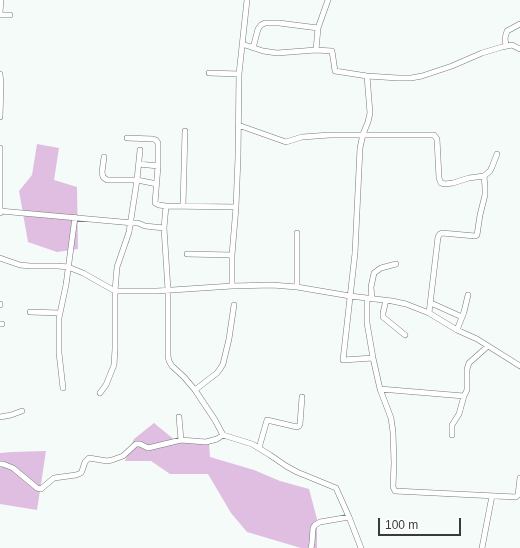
<!DOCTYPE html>
<html>
<head>
<meta charset="utf-8">
<style>
	body { margin:0 }
	#map { position:relative; width:520px; height:548px; overflow:hidden; background:#f5fbf8; font-family:Arial,sans-serif }
	canvas { display:block }
	.scale { position:absolute; left:378px; top:518px; width:83px; height:18px; box-sizing:border-box; border:2px solid #383b39; border-top:0; padding-left:5px; font-size:12px; line-height:14px; white-space:nowrap; color:#383b39; -webkit-text-stroke:3px #fff; paint-order:stroke }
</style>
</head>
<body>
<div id="map">
<canvas width="520" height="548"></canvas>
<div class="scale">100 m</div>
</div>
<script>
const ctx = document.querySelector('canvas').getContext('2d');
ctx.lineJoin = 'round';
function fill(path, color) { ctx.fillStyle = color; ctx.fill(path, 'evenodd'); }
const shape = rows => new Path2D(rows.map(r => 'M' + r).join(''));
function trace(path, color, width, dash) { ctx.strokeStyle = color; ctx.lineWidth = width; ctx.lineCap = dash ? 'butt' : 'round'; ctx.setLineDash(dash || []); ctx.stroke(path); }
const forest = shape([
	[37,144,59,148,54,180,77,187,78,249,57,252,28,242,19,191,32,175],
	[154,423,176,441,209,443,210,457,254,470,280,481,309,489,317,519,317,548,301,548,247,532,231,513,208,474,170,474,151,461,125,461,134,439],
	[46,451,37,510,0,504,0,453,12,452]
]);
const minor = shape([
	[328,0,318,28,316,50,332,51,335,71,367,76,370,113,368,122,363,134,360,148,355,253,343,360,373,358],
	[0,12,1,0],
	[0,15,10,15],
	[242,44,263,51,277,53,316,50],
	[506,46,505,38,507,31,520,24],
	[253,48,258,29,261,25,265,23,279,23,318,28],
	[209,73,239,74],
	[0,74,1,84,0,117],
	[367,76,398,78,411,78,422,76,452,66,482,53,502,47,512,45,520,49],
	[238,125,286,142,302,137,330,135,434,135,437,139,439,178,441,183,445,184,453,183,469,178,484,176],
	[127,138,153,139,156,140,158,143,158,166,155,203,159,205,166,206,164,228],
	[0,148,0,213],
	[104,157,102,172,103,177,107,180,137,180,157,184],
	[139,164,158,166],
	[166,206,236,207],
	[183,206,185,131],
	[0,211,133,223,138,223,145,226,164,228,168,290,168,356,169,361,172,366,184,377,195,390,215,420,223,435,252,444,270,455,286,466,297,472,336,488,349,517,361,548],
	[297,233,297,287],
	[187,254,232,255],
	[0,258,20,265,30,266,58,266,68,267,83,273,115,291,157,291,232,286,272,285,297,287,350,296,392,301,406,304,429,313,457,330,477,339,520,366],
	[232,286,232,255,236,207,238,157,239,74,247,0],
	[367,298,367,323,373,358,380,389,391,418,393,432,394,463,393,487,395,491,516,497,518,495,520,478],
	[372,299,371,287,374,273,381,268,396,264],
	[386,300,383,313,383,317,405,335],
	[431,303,462,317],
	[0,305,0,304],
	[30,312,60,313],
	[429,313,438,237,440,234,442,233,475,236,477,235,480,215,485,195,485,187,484,176,490,171,492,167,497,154],
	[0,324,2,324],
	[457,330,464,312,468,295],
	[63,388,59,353,59,318,66,285,75,217],
	[380,389,464,396],
	[195,390,217,373,220,369,223,364,229,339,234,305],
	[100,393,106,385,114,365,115,349,115,291,117,267,126,241,129,232,137,180,140,150],
	[0,417,11,415,22,411],
	[179,417,181,440],
	[452,435,452,425,459,414,464,396,467,390,467,369,469,363,488,346],
	[259,448,267,420,297,427,299,426,300,424,302,397],
	[0,464,3,464,13,468,37,488,41,489,42,488,54,478,76,475,81,473,82,471,85,462,89,458,107,461,112,460,123,456,136,444,140,444,148,448,181,440,206,442,217,439,223,435],
	[311,548,312,543,313,528,315,525,320,522,326,521,349,517],
	[482,548,492,496]
]);
fill(forest, '#dfbee2');
trace(minor, '#767b78', 6);
trace(minor, '#fff', 5);
</script>
</body>
</html>
